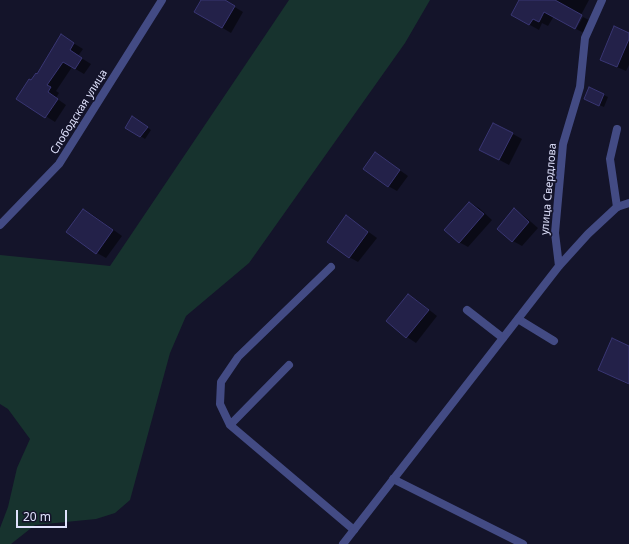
<!DOCTYPE html>
<html>
<head>
<meta charset="utf-8">
<style>
	body { margin:0 }
	#map { position:relative; width:629px; height:544px; overflow:hidden; background:#14142a; font-family:"Noto Sans",sans-serif }
	canvas { display:block }
	.scale { position:absolute; left:16px; top:510px; width:51px; height:18px; box-sizing:border-box; border:2px solid #dfe1fc; border-top:0; padding-left:5px; font-size:12px; line-height:14px; white-space:nowrap; color:#dfe1fc; -webkit-text-stroke:3px #14142a; paint-order:stroke }
</style>
</head>
<body>
<div id="map">
<canvas width="629" height="544"></canvas>
<div class="scale">20 m</div>
</div>
<script>
const ctx = document.querySelector('canvas').getContext('2d');
ctx.lineJoin = 'round';
function fill(path, color) { ctx.fillStyle = color; ctx.fill(path, 'evenodd'); }
const shape = rows => new Path2D(rows.map(r => 'M' + r).join(''));
function trace(path, color, width, dash) { ctx.strokeStyle = color; ctx.lineWidth = width; ctx.lineCap = dash ? 'butt' : 'round'; ctx.setLineDash(dash || []); ctx.stroke(path); }
function label(font, color, halo, rows, align = 'center') {
  ctx.font = font + ' "Noto Sans",sans-serif'; ctx.lineWidth = 3.5; ctx.setLineDash([]); ctx.textBaseline = 'middle'; ctx.strokeStyle = halo; ctx.fillStyle = color; for (const [text, x, y, turn = 0] of rows) {
    ctx.save(); ctx.translate(x, y); ctx.rotate((+turn || 0) * Math.PI / 180); ctx.textAlign = isNaN(turn) ? turn : align; if (halo) ctx.strokeText(text, 0, 0); ctx.fillText(text, 0, 0); ctx.restore();
  }
}
const green = shape([
	[289,0,430,0,405,43,249,263,186,316,170,353,130,500,115,513,96,519,35,525,11,544,0,544,0,528,8,507,17,468,30,439,8,409,0,404,0,255,110,266]
]);
const shadow = shape([
	[202,0,223,0,243,12,231,33,196,12],
	[520,0,589,0,574,28,554,16,548,26,542,23,539,30,512,15],
	[583,17,591,21,584,33,576,29],
	[629,34,629,65,626,71,610,64,601,59],
	[70,41,83,49,78,56,91,64,84,74,72,67,56,91,59,93,56,98,66,105,55,122,17,98,31,81],
	[589,88,608,97,604,107,589,101],
	[137,120,151,130,145,139,126,127],
	[513,134,522,139,509,165,490,155],
	[375,153,384,159,408,176,397,191,388,186],
	[470,203,479,208,492,220,468,247,459,242],
	[84,210,93,215,122,236,106,258,97,253],
	[514,210,523,215,538,228,522,246,513,241],
	[346,217,355,222,377,238,358,262,349,257],
	[409,295,418,301,437,316,416,343,407,337,387,321],
	[629,347,629,385,617,379,599,369]
]);
const building = shape([
	[201,0,225,0,235,6,222,28,194,12,201,0],
	[519,0,555,0,582,15,575,29,544,12,539,22,533,19,529,25,511,15,519,0],
	[614,26,629,33,629,39,617,67,600,60,614,26],
	[61,34,74,43,70,50,82,58,75,69,63,62,47,85,51,87,48,92,58,99,45,118,16,99,29,79,31,80,36,73,37,74,61,34],
	[589,87,604,94,599,106,584,99,589,87],
	[132,116,148,127,140,137,125,128,132,116],
	[493,123,513,133,499,160,479,150,493,123],
	[375,152,400,170,388,187,363,169,375,152],
	[469,202,484,214,459,243,444,230,469,202],
	[514,208,529,222,512,242,497,229,514,208],
	[83,209,113,230,96,254,66,232,83,209],
	[346,215,368,232,349,258,327,242,346,215],
	[408,294,429,310,406,338,386,321,408,294],
	[612,338,629,346,629,384,598,370,612,338]
]);
const lane = shape([
	[617,129,610,159,617,207],
	[331,267,238,357,221,382,220,404,230,425,354,530],
	[467,310,503,338],
	[518,319,554,341],
	[230,425,289,365],
	[393,479,523,544]
]);
const street = shape([
	[0,225,59,164,162,0],
	[559,266,555,233,563,144,580,87,585,38,602,0],
	[343,544,559,266,588,234,617,207,629,203]
]);
const streetNames = [
	["Слободская улица",79,112,-58],
	["улица Свердлова",549,189,-85]
];
fill(green, '#17332e');
fill(shadow, '#0007');
fill(building, '#232149');
trace(building, '#393673', 1);
trace(lane, '#434b84', 8);
trace(street, '#434b84', 8);
label('11px', '#dfe1fc', '#14142a', streetNames);
</script>
</body>
</html>
